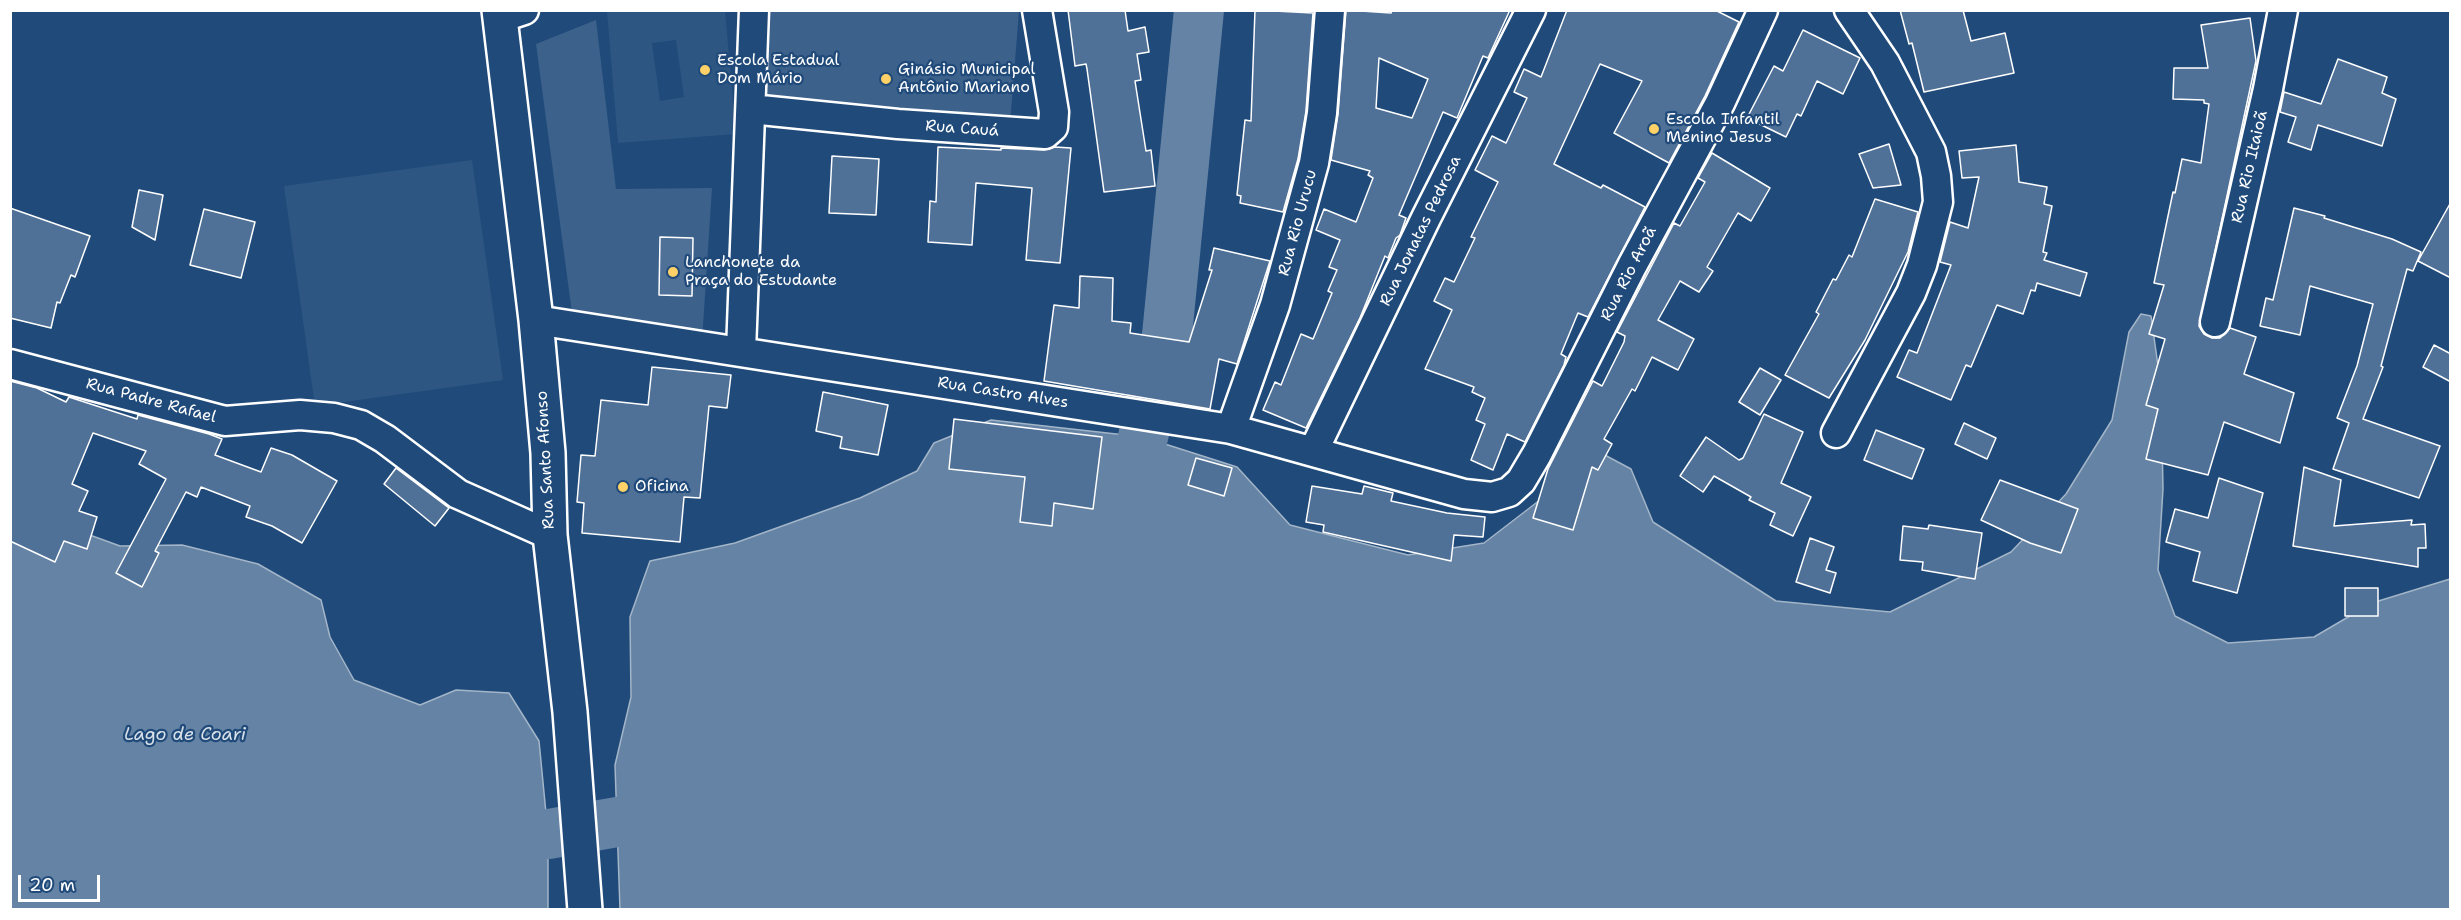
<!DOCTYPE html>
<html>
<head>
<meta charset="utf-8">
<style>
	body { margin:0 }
	#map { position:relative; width:2461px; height:920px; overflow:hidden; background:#1f4a7a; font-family:"Shantell Sans",sans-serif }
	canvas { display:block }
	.frame { position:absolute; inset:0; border:12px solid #fff; pointer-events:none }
	.scale { position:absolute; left:18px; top:875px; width:82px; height:27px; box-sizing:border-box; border:3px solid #fff; border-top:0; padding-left:8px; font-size:18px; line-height:21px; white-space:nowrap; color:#fff; -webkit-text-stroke:4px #1f4a7a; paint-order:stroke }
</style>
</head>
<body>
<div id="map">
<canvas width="2461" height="920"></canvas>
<div class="frame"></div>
<div class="scale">20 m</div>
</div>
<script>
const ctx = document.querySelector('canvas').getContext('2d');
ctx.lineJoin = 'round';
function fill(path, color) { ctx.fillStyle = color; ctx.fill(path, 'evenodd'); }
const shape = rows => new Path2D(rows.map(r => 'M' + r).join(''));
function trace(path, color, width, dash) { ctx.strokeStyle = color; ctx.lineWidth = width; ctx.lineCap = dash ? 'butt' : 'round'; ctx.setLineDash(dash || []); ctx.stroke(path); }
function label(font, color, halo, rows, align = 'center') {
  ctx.font = font + ' "Shantell Sans",sans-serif'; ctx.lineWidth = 4.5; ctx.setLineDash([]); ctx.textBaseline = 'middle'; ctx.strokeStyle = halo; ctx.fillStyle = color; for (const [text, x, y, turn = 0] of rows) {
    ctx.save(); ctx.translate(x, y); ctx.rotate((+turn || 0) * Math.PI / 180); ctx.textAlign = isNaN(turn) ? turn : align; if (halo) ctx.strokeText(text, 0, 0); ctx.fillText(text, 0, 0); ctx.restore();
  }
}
const built = shape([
	[607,11,725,11,736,134,618,143],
	[676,40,684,97,660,101,652,43],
	[472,160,503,380,315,406,284,186]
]);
const green = shape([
	[764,11,1019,11,1010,124,757,102],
	[596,20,616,189,712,188,702,341,572,313,536,44]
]);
const water = shape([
	[2141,314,2151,316,2161,387,2163,489,2158,570,2175,616,2228,643,2314,637,2372,603,2450,579,2450,909,620,910,615,765,631,697,630,617,650,561,735,543,860,498,917,471,934,443,991,420,1143,437,1237,467,1290,525,1408,555,1484,543,1601,453,1631,469,1653,522,1776,601,1890,612,2011,552,2066,494,2112,420,2129,332,2141,314],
	[10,506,120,546,182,545,258,564,321,600,330,637,354,680,420,705,456,690,509,693,539,741,548,834,548,909,11,909,10,506]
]);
const river = shape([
	[1143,437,1167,335,1199,10],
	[548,834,685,810]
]);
const building = shape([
	[1068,10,1125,10,1128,31,1145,27,1149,52,1137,54,1141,80,1135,81,1146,151,1151,150,1155,186,1104,192,1087,69,1086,64,1075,66,1068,10],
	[1255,10,1313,13,1306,111,1298,159,1283,212,1240,203,1241,196,1237,195,1245,120,1251,121,1255,10],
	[1346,10,1391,13,1392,10,1510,10,1488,58,1483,56,1457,118,1443,112,1399,215,1406,218,1400,235,1396,238,1388,258,1385,256,1360,318,1306,428,1263,410,1275,382,1281,385,1301,334,1313,339,1332,293,1328,291,1337,270,1329,267,1340,240,1316,230,1324,209,1356,222,1373,178,1368,175,1370,171,1331,160,1338,114,1346,10],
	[1379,58,1428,79,1412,118,1376,108,1379,58],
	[1567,10,1715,10,1739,22,1705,96,1669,163,1614,133,1642,81,1600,64,1554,164,1601,188,1603,185,1645,207,1588,317,1578,313,1561,354,1566,357,1564,365,1525,442,1507,434,1493,470,1471,460,1485,424,1476,420,1485,398,1472,392,1474,387,1425,369,1452,310,1434,301,1445,278,1454,282,1475,238,1471,237,1498,182,1475,170,1492,136,1506,143,1527,98,1514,92,1524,69,1541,77,1567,10],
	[1900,10,1963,10,1971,41,2005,33,2014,73,1924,92,1912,43,1909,44,1900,10],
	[2250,18,2256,61,2199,326,2204,334,2212,338,2220,338,2230,328,2256,337,2244,374,2294,393,2280,443,2224,422,2208,475,2146,459,2158,409,2146,405,2165,339,2149,334,2164,285,2154,283,2173,192,2175,193,2182,159,2201,163,2209,104,2204,103,2204,100,2173,99,2174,68,2208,68,2201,25,2250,18],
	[1803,30,1860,58,1843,94,1817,81,1801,116,1797,114,1786,137,1747,118,1774,66,1783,71,1803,30],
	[2338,59,2387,77,2382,93,2396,99,2382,146,2318,125,2311,150,2288,142,2296,117,2280,112,2284,92,2321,104,2338,59],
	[1889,144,1901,185,1873,188,1859,154,1889,144],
	[2016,145,2019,182,2047,187,2044,204,2052,206,2043,252,2047,253,2044,260,2087,273,2080,296,2037,283,2035,291,2031,290,2023,314,1997,305,1971,367,1966,365,1951,400,1897,377,1909,350,1917,353,1951,265,1940,262,1950,222,1968,228,1979,177,1962,178,1959,151,2016,145],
	[938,147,1001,150,1001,148,1044,150,1055,147,1071,148,1060,263,1026,260,1032,188,976,183,972,245,928,242,930,201,936,202,938,147],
	[1712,153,1770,188,1751,221,1738,213,1707,267,1713,271,1699,292,1680,281,1658,320,1694,339,1678,370,1652,357,1635,391,1632,389,1604,439,1612,444,1598,470,1592,467,1573,530,1533,518,1548,469,1593,381,1602,386,1624,342,1625,336,1617,332,1674,223,1680,226,1705,182,1698,178,1712,153],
	[832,156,879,159,876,215,829,213,832,156],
	[139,190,163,195,155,240,132,227,139,190],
	[1875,199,1918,212,1908,252,1865,340,1829,398,1785,375,1819,314,1816,312,1833,279,1836,280,1849,255,1852,257,1875,199],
	[2451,202,2451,278,2418,261,2451,202],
	[10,208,90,236,75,277,71,275,60,303,57,302,51,328,10,318,10,208],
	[2294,208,2325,216,2324,218,2392,239,2421,252,2413,271,2407,269,2381,366,2383,367,2363,419,2440,446,2419,498,2333,469,2349,423,2337,418,2357,366,2373,304,2310,286,2300,335,2260,326,2266,298,2273,300,2294,208],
	[204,209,255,222,241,278,190,265,204,209],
	[660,237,693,238,692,296,659,295,660,237],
	[1214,248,1270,261,1237,364,1219,359,1210,409,1044,381,1054,305,1079,308,1080,276,1113,278,1112,321,1131,323,1130,333,1189,342,1212,270,1209,270,1214,248],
	[2434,345,2451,354,2451,382,2423,367,2434,345],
	[652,367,731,375,727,408,709,406,700,498,684,497,680,542,582,533,584,503,577,502,581,455,595,456,601,400,648,405,652,367],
	[1760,368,1781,380,1760,415,1739,402,1760,368],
	[10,381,37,388,66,402,69,397,137,419,138,415,209,434,222,439,215,455,261,472,271,448,292,455,337,481,302,543,272,526,246,517,250,506,201,487,197,497,186,492,155,551,159,553,142,587,116,573,166,479,139,464,146,451,93,433,72,484,88,491,79,511,97,517,87,549,64,541,55,562,10,541,10,381],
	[823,392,888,405,878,455,840,448,842,437,816,431,823,392],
	[1764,414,1803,432,1781,483,1811,497,1793,536,1770,525,1775,513,1749,500,1751,497,1714,476,1703,492,1680,476,1706,437,1739,460,1743,458,1764,414],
	[954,419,1102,437,1093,509,1054,503,1052,526,1020,522,1025,477,949,469,954,419],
	[1964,423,1996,438,1987,459,1955,444,1964,423],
	[1876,430,1924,449,1912,479,1864,460,1876,430],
	[1196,458,1232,468,1224,496,1188,485,1196,458],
	[2304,467,2341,480,2334,526,2412,520,2411,525,2425,524,2426,548,2418,548,2418,567,2293,546,2304,467],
	[396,468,449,508,435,526,384,484,396,468],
	[2219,478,2263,493,2237,593,2193,581,2200,552,2166,542,2175,509,2208,518,2219,478],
	[2000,480,2078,509,2061,553,2030,543,1981,520,2000,480],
	[1312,486,1362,494,1364,486,1393,493,1391,501,1447,513,1485,517,1483,537,1454,535,1451,561,1323,532,1324,525,1306,522,1312,486],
	[1929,525,1982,533,1975,579,1922,570,1923,562,1900,560,1903,526,1928,529,1929,525],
	[1810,538,1834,547,1826,570,1836,573,1830,593,1796,582,1810,538],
	[2345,588,2378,588,2378,616,2345,616,2345,588]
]);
const minor = shape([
	[500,18,524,10],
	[751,109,898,124,1045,134,1053,127,1054,112,1037,10],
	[536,320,1231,429,1464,494,1492,497,1509,492,1521,481,1537,454,1632,266,1720,103,1763,10],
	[2215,322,2268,89,2283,10],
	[741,351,754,10],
	[10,364,225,421,300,415,334,418,361,425,385,439,458,494,550,535],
	[1231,429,1275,305,1314,163,1322,113,1330,10],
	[1836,433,1911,293,1922,265,1938,202,1936,176,1931,152,1885,63,1849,10],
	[1313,452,1426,218,1531,10]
]);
const secondary = shape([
	[499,10,536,320,548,453,550,535,570,712,585,910]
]);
const markers = [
	[705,70,6,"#ffd166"],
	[886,79,6,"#ffd166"],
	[1654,129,6,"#ffd166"],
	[673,272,6,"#ffd166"],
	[623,487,6,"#ffd166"]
];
const poiNames = [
	["Escola Estadual",717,61],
	["Dom Mário",717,79],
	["Ginásio Municipal",898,70],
	["Antônio Mariano",898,88],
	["Escola Infantil",1666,120],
	["Menino Jesus",1666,138],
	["Lanchonete da",685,263],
	["Praça do Estudante",685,281],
	["Oficina",635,487]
];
const streetNames = [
	["Rua Cauá",962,129,4],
	["Rua Rio Itaioã",2250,167,-77],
	["Rua Rio Urucu",1298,223,-75],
	["Rua Jonatas Pedrosa",1421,231,-64],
	["Rua Rio Aroã",1629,274,-63],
	["Rua Castro Alves",1003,393,9],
	["Rua Padre Rafael",151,401,15],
	["Rua Santo Afonso",546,460,-93]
];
const waterNames = [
	["Lago de Coari",185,735]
];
fill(built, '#2e5683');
fill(green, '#3c618b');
fill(water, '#6583a4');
trace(water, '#a3b5c8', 1.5);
trace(river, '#6583a4', 50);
fill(building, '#507197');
trace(building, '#fff', 1.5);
trace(minor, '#fff', 33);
trace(secondary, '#fff', 38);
trace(minor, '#1f4a7a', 28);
trace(secondary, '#1f4a7a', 33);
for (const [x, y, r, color] of markers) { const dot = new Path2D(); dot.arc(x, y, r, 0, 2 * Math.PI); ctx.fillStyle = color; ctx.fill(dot); trace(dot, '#1f4a7a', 2); }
label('16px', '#fff', '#1f4a7a', poiNames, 'left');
label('16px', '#fff', '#1f4a7a', streetNames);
label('italic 18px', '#d8e0e8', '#1f4a7a', waterNames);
</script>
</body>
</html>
